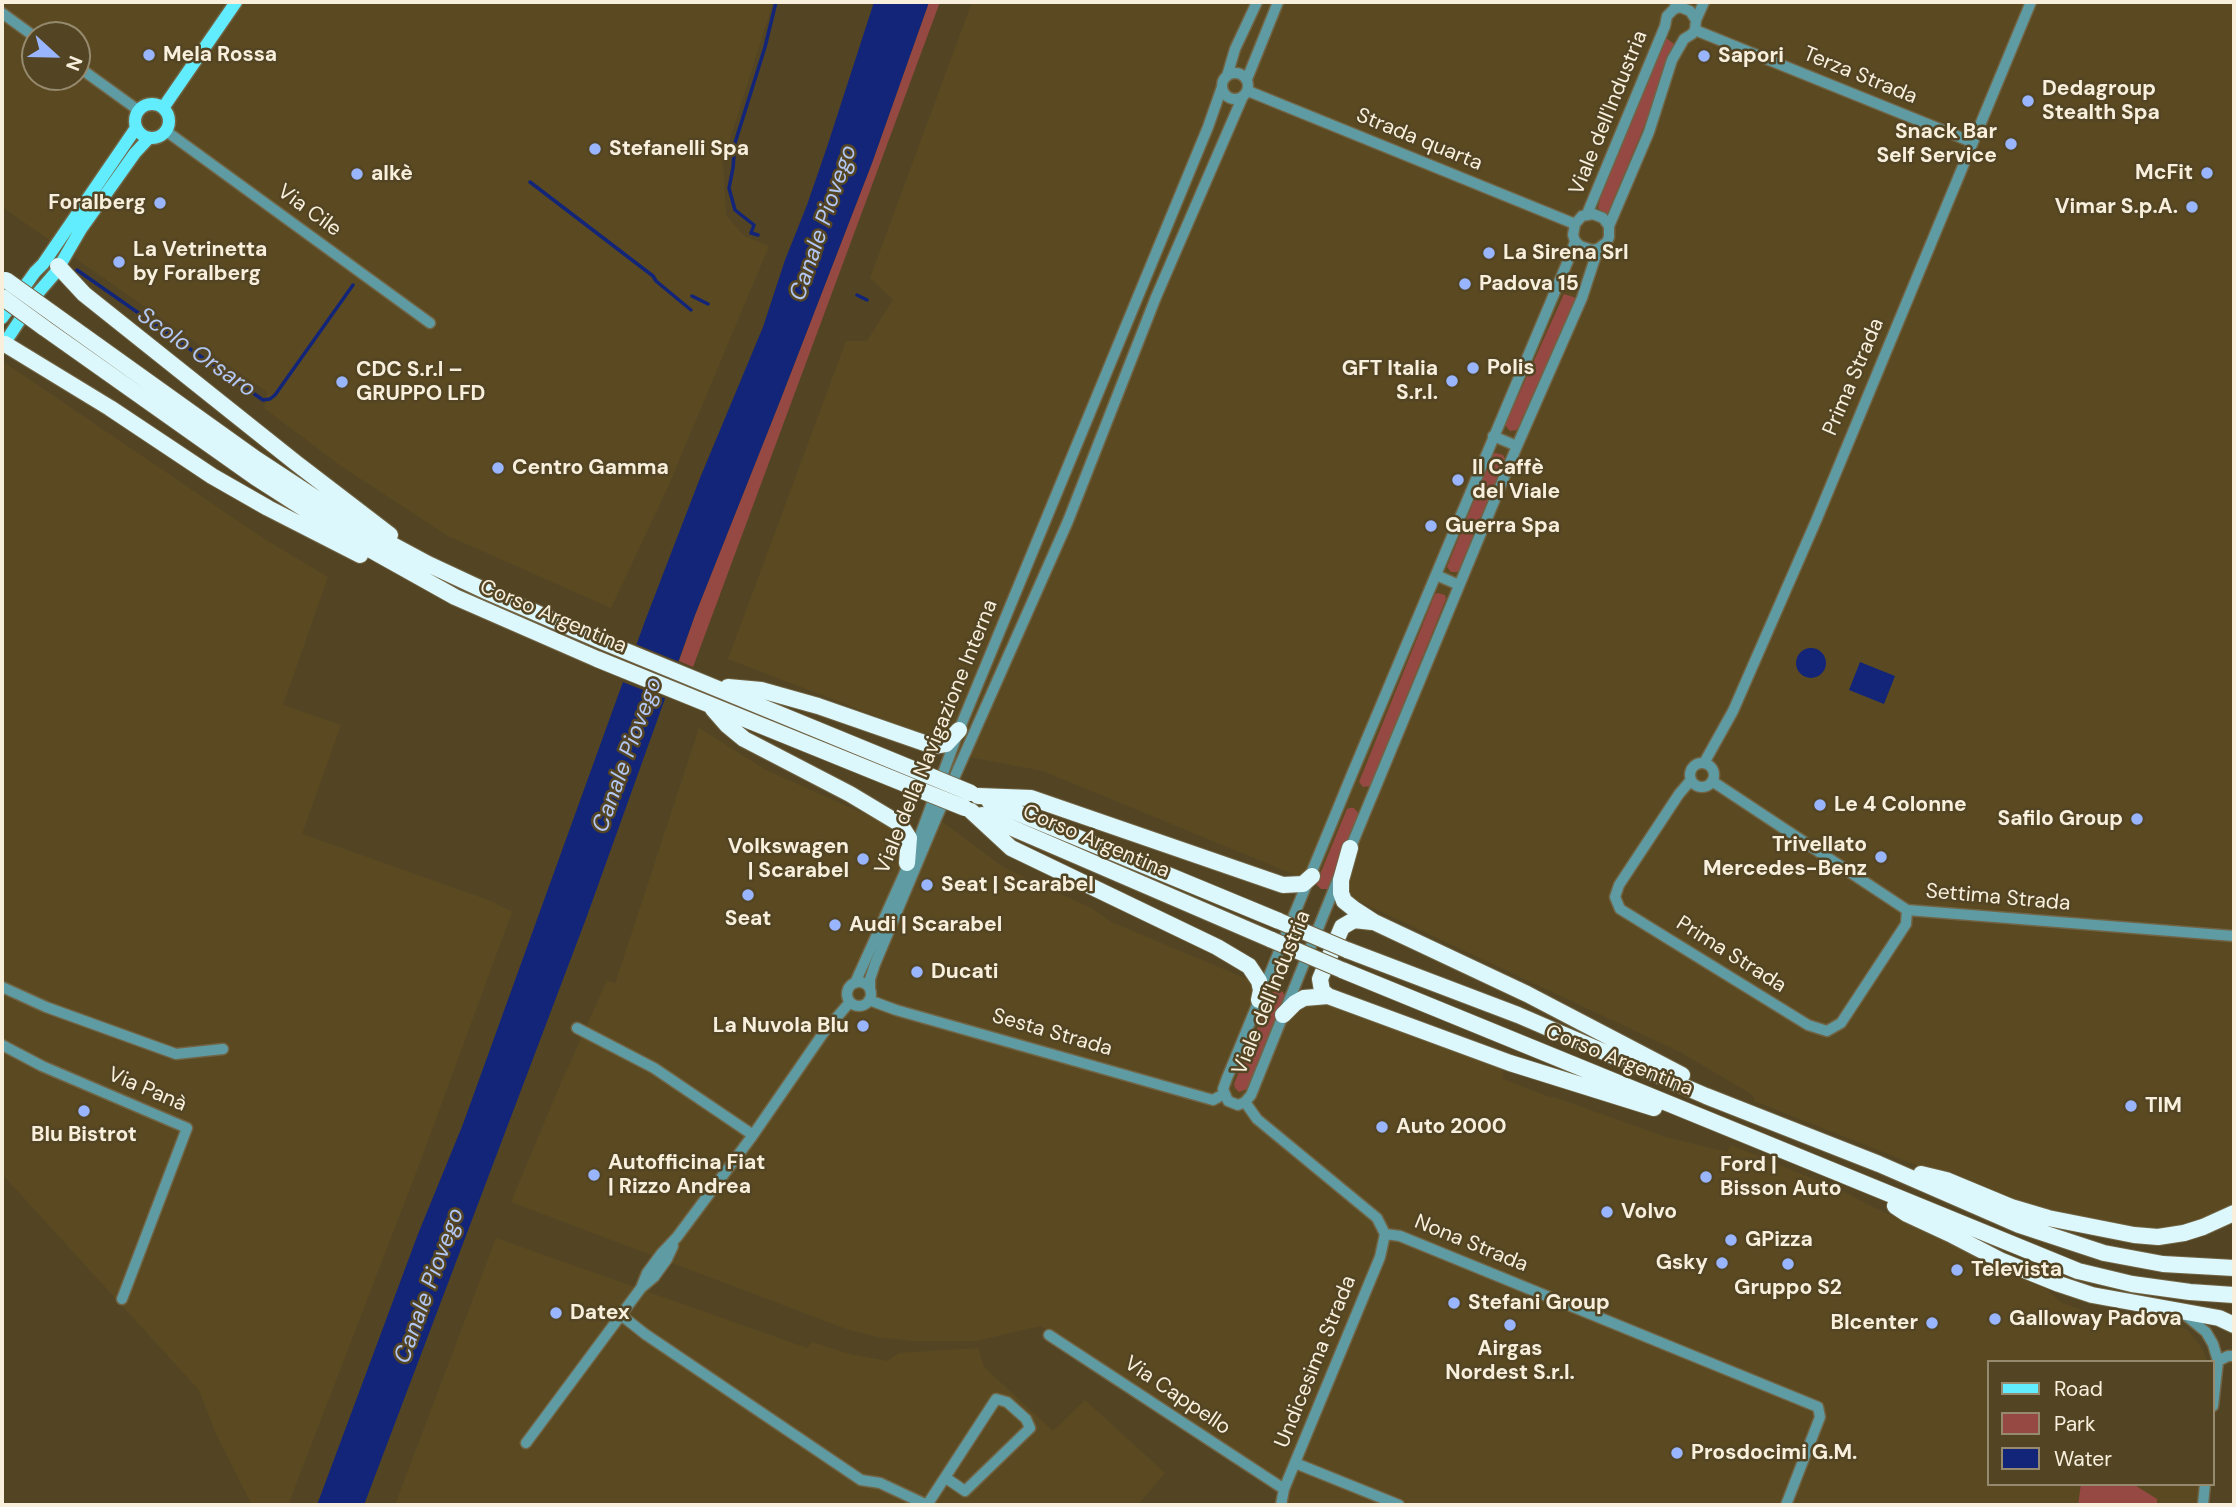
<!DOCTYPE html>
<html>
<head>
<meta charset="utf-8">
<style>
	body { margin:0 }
	#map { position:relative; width:2236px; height:1507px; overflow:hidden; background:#534524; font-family:"DM Sans",sans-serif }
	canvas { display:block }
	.frame { position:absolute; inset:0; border:4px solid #f8f0dd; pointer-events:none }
	.legend { position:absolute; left:1987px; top:1360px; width:228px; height:126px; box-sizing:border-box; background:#534524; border:2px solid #95896e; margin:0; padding:9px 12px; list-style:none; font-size:21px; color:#f8f0dd }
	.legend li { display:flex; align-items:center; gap:14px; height:35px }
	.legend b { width:35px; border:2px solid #95896e }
	.north { position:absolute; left:21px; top:21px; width:70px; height:70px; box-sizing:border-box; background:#534524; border:2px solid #95896e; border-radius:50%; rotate:112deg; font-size:19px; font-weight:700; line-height:28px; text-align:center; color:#f8f0dd }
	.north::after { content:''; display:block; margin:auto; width:24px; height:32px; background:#99b5fd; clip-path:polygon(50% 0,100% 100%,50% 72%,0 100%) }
</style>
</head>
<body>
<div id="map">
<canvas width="2236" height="1507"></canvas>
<div class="frame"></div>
<ul class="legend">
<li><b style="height:9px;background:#62edff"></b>Road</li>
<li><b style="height:19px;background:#964942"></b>Park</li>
<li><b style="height:19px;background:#122578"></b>Water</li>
</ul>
<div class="north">N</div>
</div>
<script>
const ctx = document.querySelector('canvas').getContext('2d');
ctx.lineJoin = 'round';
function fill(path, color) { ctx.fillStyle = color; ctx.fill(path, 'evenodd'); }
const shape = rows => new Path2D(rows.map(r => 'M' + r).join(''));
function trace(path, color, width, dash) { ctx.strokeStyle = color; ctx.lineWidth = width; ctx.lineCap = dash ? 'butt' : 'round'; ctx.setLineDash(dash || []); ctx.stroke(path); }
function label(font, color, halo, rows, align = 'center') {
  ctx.font = font + ' "DM Sans",sans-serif'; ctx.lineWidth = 5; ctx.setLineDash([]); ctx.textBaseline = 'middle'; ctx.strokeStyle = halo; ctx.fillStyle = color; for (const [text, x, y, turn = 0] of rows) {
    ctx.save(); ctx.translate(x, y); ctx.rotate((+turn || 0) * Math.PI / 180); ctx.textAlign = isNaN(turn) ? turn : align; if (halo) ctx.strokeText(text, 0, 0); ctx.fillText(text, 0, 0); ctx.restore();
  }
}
const built = shape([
	[2,2,773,2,723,162,726,215,744,236,769,246,667,489,611,608,448,536,341,466,264,408,267,392,2,207],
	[35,35,77,35,77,77,35,77],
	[972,2,2234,2,2234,1205,2220,1217,2176,1230,2144,1233,2028,1207,1994,1196,1754,1101,1753,1095,1680,1052,1358,901,1043,771,969,757,933,738,728,659,846,341,867,341,893,300,870,278],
	[2,361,263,538,328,577,283,705,341,725,302,834,491,901,512,912,419,1165,288,1505,252,1505,216,1434,199,1390,2,1174],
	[699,728,766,770,878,820,932,840,940,820,1003,867,1093,909,1111,922,1245,978,1314,1002,1329,1004,1502,1065,1503,1079,1552,1098,1554,1097,1666,1137,1727,1152,1731,1145,1840,1190,1879,1210,1945,1238,2000,1268,2046,1289,2062,1303,2094,1314,2177,1326,2188,1330,2203,1350,2208,1362,1989,1362,1989,1484,2199,1484,2197,1505,1281,1505,1282,1493,1041,1326,976,1341,912,1341,878,1337,849,1330,511,1202,557,1092,607,980,615,984],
	[496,1238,807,1348,812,1342,850,1354,887,1361,899,1353,978,1348,984,1367,1053,1431,1085,1400,1165,1473,1138,1505,395,1505]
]);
const green = shape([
	[929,2,940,2,693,667,679,661,695,615,780,401,872,163],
	[1666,38,1674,44,1661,75,1653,105,1607,215,1598,208,1602,190],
	[1564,294,1576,298,1517,430,1510,431,1505,425],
	[1496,453,1503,455,1505,459,1458,572,1451,572,1447,567,1493,454],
	[1438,593,1445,595,1446,599,1370,786,1363,787,1359,782,1435,594],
	[1350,808,1354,808,1359,814,1328,889,1321,889,1316,884,1347,809],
	[1276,990,1283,992,1285,998,1247,1089,1239,1092,1235,1088,1234,1084,1272,993],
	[2081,1484,2133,1484,2157,1499,2157,1505,2078,1505]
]);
const water = shape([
	[874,2,929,2,872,163,780,401,695,615,587,916,364,1505,317,1505,418,1234,463,1124,645,621,700,478,763,327,785,260,807,205,827,147],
	'1796 663a15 15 0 1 1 30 0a15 15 0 1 1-30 0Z',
	[1860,662,1895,676,1884,704,1849,690]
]);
const pier = shape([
	[633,643,682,663,669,700,620,681]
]);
const stream = shape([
	[530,182,653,276,656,281,691,310],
	[758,235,751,233,754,225,735,210,729,188,733,168,735,143,765,47,776,2],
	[77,270,263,400,270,399,275,395,353,285],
	[857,295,867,300],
	[692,296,708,304]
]);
const minor = shape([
	[1674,9,1680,7,1690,11,1696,20],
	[2,13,35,37],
	[1695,30,1972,142],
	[77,66,138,110],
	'1222 86a13 13 0 1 1 26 0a13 13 0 1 1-26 0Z',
	[1227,76,1235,49,1257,2],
	[1247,79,1278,2],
	[1248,91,1575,224],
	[166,131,430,323],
	[1587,214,1665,26,1667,16,1674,9,1677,2],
	[1575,241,1580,246,1592,250,1598,249,1607,242,1609,237,1609,226,1649,132,1672,60,1684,39,1692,34,1695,30,1696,20,1704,2],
	[1493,436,1517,446],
	[1436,575,1459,585],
	'1690 775a12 12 0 1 1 24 0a12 12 0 1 1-24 0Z',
	[1704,763,1733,711,1816,521,2031,2],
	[1691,780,1679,794,1619,885,1615,897,1620,909,1808,1025,1827,1031,1841,1023,1906,924,1907,910],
	[1712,781,1907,910,2234,936],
	[1348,854,1517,446,1582,298,1598,249],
	[1338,879,1251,1095,1245,1102,1238,1105,1228,1101,1223,1089,1227,1078,1352,774,1570,256,1575,241,1573,235,1575,224,1582,216,1593,214,1603,218,1609,226],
	'847 994a12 12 0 1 1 24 0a12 12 0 1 1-24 0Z',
	[855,983,914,852,959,730,1208,127,1222,87],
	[2,987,46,1007,176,1054,223,1049],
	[870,988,870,979,875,964,935,821,1068,521,1156,297,1243,96],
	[869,1000,896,1010,1213,1100,1224,1094],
	[577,1028,654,1068,753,1135],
	[2,1045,42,1066,187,1128,122,1299],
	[1245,1102,1257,1119,1377,1218,1385,1234,1380,1257,1284,1489,1281,1505],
	[1385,1234,1400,1236,1818,1407,1820,1417,1786,1505],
	[641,1288,647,1273,661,1254,677,1237,753,1135,824,1032,850,1002],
	[2183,1313,2206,1332,2213,1344,2218,1361,2213,1406],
	[621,1315,645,1334,861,1480,880,1483,927,1505],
	[1049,1335,1284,1489],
	[2218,1361,2228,1356,2234,1356],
	[526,1443,641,1288,654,1277,667,1259,673,1246],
	[1295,1463,1399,1505],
	[927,1505,996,1399,1007,1402,1026,1419,1030,1428,965,1491,946,1478],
	[2203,1505,2205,1484]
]);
const major = shape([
	'135 121a17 17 0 1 1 34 0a17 17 0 1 1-34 0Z',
	[163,108,236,2],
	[2,318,35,272,43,264,136,128],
	[2,347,37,294,56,272,81,229,135,153,149,138]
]);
const highway = shape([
	[58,266,84,294,296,463,390,535],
	[52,313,256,459,361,528,428,564,488,592,604,642,925,774],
	[43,327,255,477,353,540,455,597,597,659,920,790],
	[5,344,110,408,212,476,268,508,360,555],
	[728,687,761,690,818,706,933,746,946,744,959,730],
	[713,709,727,725,744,739,850,794,900,824,909,838,907,863],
	[978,796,1031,798,1283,885,1303,884,1312,876],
	[989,801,1279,921],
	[971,811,1011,848,1217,947,1249,966,1259,981,1261,990,1259,1000],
	[982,815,1272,940],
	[1350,848,1341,880,1341,893,1344,901,1354,909,1374,922,1527,994,1682,1075],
	[1347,950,1518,1015,1706,1096,1879,1164,2019,1225,2104,1253,2163,1264,2234,1268],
	[1342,970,2078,1271,2132,1284,2190,1292,2234,1295],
	[1328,996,1322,991,1320,979,1342,927,1354,920,1372,922],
	[1283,1015,1295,1003,1304,998,1328,996,1510,1063,1654,1108],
	[1921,1174,1946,1180,2011,1207,2048,1218,2134,1235,2158,1237,2184,1233,2203,1227,2234,1213],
	[1895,1206,1907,1214,1950,1234,2002,1261,2059,1284,2092,1295,2219,1318,2234,1325]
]);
const highwayBridge = shape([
	[6,280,52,313],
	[2,297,43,327],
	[925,774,971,793],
	[920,790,965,808],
	[1279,921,1347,950],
	[1272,940,1342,970]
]);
const markers = [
	[149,55,7,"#99b5fd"],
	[1704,56,7,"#99b5fd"],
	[2028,101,7,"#99b5fd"],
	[2011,144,7,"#99b5fd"],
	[595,149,7,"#99b5fd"],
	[2207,173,7,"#99b5fd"],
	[357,174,7,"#99b5fd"],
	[160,203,7,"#99b5fd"],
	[2192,207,7,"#99b5fd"],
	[1489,253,7,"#99b5fd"],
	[119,262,7,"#99b5fd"],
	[1465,284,7,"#99b5fd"],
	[1473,368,7,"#99b5fd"],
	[1452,381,7,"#99b5fd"],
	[342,382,7,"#99b5fd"],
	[498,468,7,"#99b5fd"],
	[1458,480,7,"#99b5fd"],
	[1431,526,7,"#99b5fd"],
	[1820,805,7,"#99b5fd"],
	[2137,819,7,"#99b5fd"],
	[1881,857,7,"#99b5fd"],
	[863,859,7,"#99b5fd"],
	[927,885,7,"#99b5fd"],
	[748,895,7,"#99b5fd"],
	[835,925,7,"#99b5fd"],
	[917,972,7,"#99b5fd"],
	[863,1026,7,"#99b5fd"],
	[2131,1106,7,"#99b5fd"],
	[84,1111,7,"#99b5fd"],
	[1382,1127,7,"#99b5fd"],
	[594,1175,7,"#99b5fd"],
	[1706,1177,7,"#99b5fd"],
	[1607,1212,7,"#99b5fd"],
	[1731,1240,7,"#99b5fd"],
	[1722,1263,7,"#99b5fd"],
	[1788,1264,7,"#99b5fd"],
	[1957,1270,7,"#99b5fd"],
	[1454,1303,7,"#99b5fd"],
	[556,1313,7,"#99b5fd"],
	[1995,1319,7,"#99b5fd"],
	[1932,1323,7,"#99b5fd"],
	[1510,1325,7,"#99b5fd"],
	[1677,1453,7,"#99b5fd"]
];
const poiNames = [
	["Mela Rossa",163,55],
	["Sapori",1718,56],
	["Dedagroup",2042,89],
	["Stealth Spa",2042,113],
	["Snack Bar",1997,132,"right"],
	["Self Service",1997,156,"right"],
	["Stefanelli Spa",609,149],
	["McFit",2193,173,"right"],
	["alkè",371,174],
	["Foralberg",146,203,"right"],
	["Vimar S.p.A.",2178,207,"right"],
	["La Vetrinetta",133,250],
	["by Foralberg",133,274],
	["La Sirena Srl",1503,253],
	["Padova 15",1479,284],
	["Polis",1487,368],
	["GFT Italia",1438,369,"right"],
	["S.r.l.",1438,393,"right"],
	["CDC S.r.l –",356,370],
	["GRUPPO LFD",356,394],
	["Centro Gamma",512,468],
	["Il Caffè",1472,468],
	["del Viale",1472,492],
	["Guerra Spa",1445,526],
	["Le 4 Colonne",1834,805],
	["Safilo Group",2123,819,"right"],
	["Trivellato",1867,845,"right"],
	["Mercedes-Benz",1867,869,"right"],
	["Volkswagen",849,847,"right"],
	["| Scarabel",849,871,"right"],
	["Seat | Scarabel",941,885],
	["Seat",748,919,"center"],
	["Audi | Scarabel",849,925],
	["Ducati",931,972],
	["La Nuvola Blu",849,1026,"right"],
	["TIM",2145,1106],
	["Auto 2000",1396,1127],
	["Blu Bistrot",84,1135,"center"],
	["Autofficina Fiat",608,1163],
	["| Rizzo Andrea",608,1187],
	["Ford |",1720,1165],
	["Bisson Auto",1720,1189],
	["Volvo",1621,1212],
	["GPizza",1745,1240],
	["Gsky",1708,1263,"right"],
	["Televista",1971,1270],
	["Gruppo S2",1788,1288,"center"],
	["Stefani Group",1468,1303],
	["Datex",570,1313],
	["Galloway Padova",2009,1319],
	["BIcenter",1918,1323,"right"],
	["Airgas",1510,1349,"center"],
	["Nordest S.r.l.",1510,1373,"center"],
	["Prosdocimi G.M.",1691,1453]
];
const streetNames = [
	["Terza Strada",1860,76,22],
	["Viale dell'Industria",1609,113,-68],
	["Strada quarta",1419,140,22],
	["Via Cile",309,211,36],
	["Prima Strada",1854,377,-67],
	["Corso Argentina",553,617,23],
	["Viale della Navigazione Interna",937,737,-68],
	["Corso Argentina",1096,842,23],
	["Settima Strada",1998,898,5],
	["Prima Strada",1731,955,32],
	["Viale dell'Industria",1272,993,-68],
	["Sesta Strada",1052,1033,16],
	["Corso Argentina",1619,1061,22],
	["Via Panà",147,1090,23],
	["Nona Strada",1471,1244,22],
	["Undicesima Strada",1316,1362,-68],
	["Via Cappello",1177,1396,34]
];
const waterNames = [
	["Canale Piovego",824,223,-71],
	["Scolo Orsaro",196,353,35],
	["Canale Piovego",628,755,-70],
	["Canale Piovego",430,1286,-70]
];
fill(built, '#5b4a21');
fill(green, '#964942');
fill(water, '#122578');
fill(pier, '#534524');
trace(stream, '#122578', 3.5);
trace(minor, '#716445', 13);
trace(major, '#716445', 15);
trace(highway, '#716445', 18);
trace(minor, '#5e9ba3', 10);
trace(major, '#62edff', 12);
trace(highway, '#ddf8fc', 16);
trace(highwayBridge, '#716445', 18, []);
trace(highwayBridge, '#ddf8fc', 16);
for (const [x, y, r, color] of markers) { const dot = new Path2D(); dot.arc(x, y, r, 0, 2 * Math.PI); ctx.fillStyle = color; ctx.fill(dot); trace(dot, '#534524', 2.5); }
label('bold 21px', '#f8f0dd', '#534524', poiNames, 'left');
label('21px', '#f8f0dd', '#534524', streetNames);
label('italic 23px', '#b3c7f5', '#534524', waterNames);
</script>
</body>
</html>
